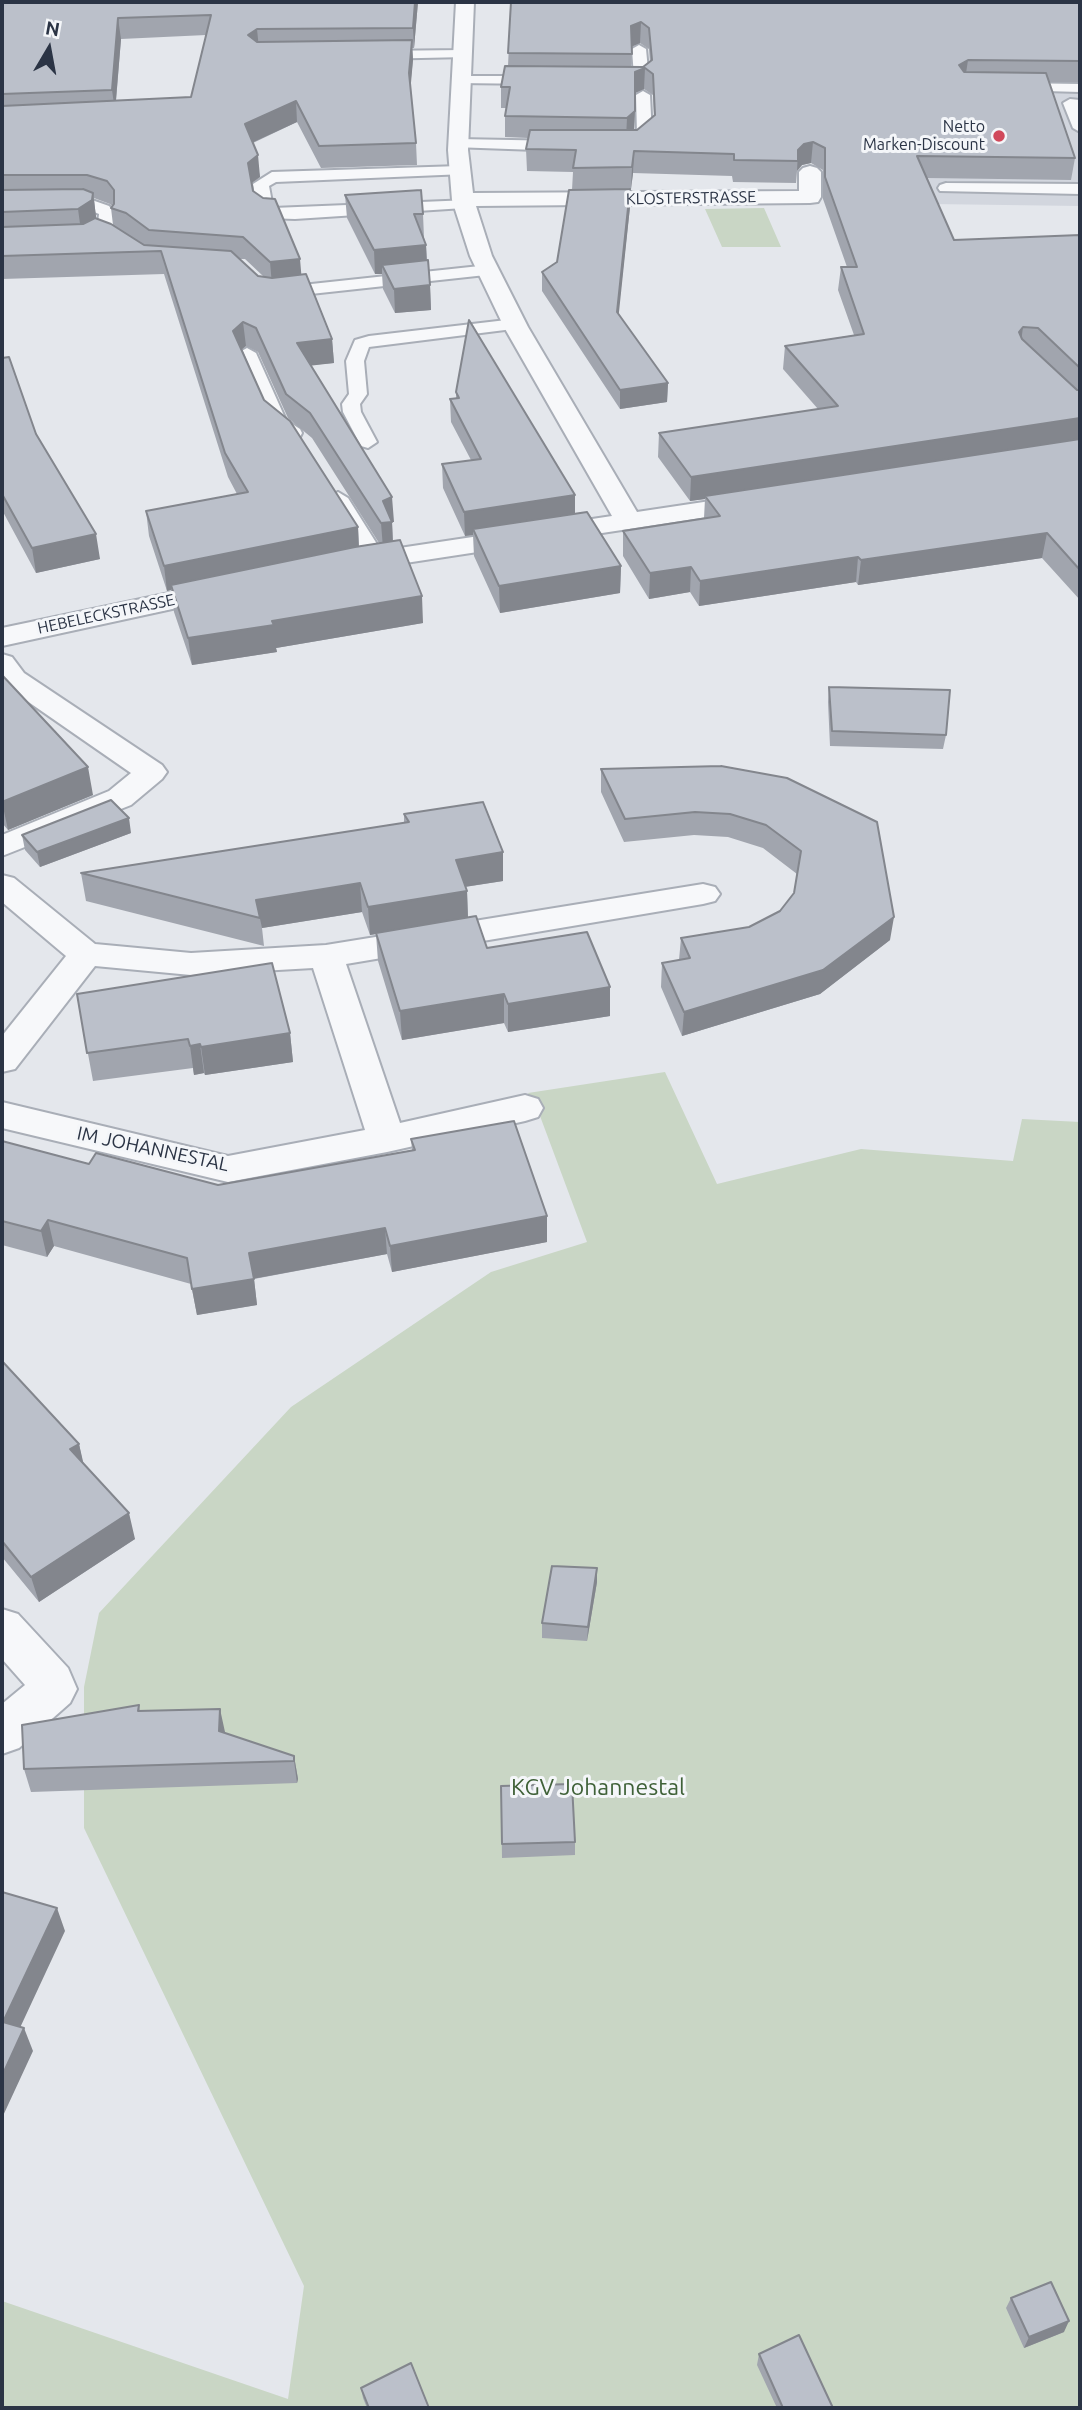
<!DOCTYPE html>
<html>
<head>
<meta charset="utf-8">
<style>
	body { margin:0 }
	#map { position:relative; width:1082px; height:2410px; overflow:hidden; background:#e4e7ec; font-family:Ubuntu,sans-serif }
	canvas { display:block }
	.frame { position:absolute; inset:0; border:4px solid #2b3445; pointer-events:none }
	.north { position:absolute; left:14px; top:14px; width:70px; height:70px; -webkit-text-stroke:5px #f4f6f9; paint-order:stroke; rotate:10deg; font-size:19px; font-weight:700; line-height:28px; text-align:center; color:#2b3445 }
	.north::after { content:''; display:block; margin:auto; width:24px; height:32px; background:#2b3445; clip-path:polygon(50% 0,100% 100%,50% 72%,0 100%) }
</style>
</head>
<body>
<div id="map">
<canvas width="1082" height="2410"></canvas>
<div class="frame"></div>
<div class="north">N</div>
</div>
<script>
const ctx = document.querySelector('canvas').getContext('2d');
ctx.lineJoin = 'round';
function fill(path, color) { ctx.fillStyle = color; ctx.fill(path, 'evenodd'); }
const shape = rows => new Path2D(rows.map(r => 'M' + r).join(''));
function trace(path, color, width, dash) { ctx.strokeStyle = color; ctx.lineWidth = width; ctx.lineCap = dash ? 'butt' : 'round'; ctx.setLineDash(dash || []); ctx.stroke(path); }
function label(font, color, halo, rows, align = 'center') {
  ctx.font = font + ' Ubuntu,sans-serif'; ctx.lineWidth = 6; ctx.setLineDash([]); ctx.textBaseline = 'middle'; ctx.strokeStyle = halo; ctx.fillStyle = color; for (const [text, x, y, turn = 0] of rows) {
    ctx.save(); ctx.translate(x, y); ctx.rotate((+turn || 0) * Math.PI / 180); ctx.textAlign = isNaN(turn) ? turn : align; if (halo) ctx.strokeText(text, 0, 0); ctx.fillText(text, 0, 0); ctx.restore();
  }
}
const built = shape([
	[907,90,1080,92,1080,206,931,204]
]);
const green = shape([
	[764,208,781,247,722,247,705,209],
	[665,1072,717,1184,861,1149,1013,1161,1022,1119,1080,1122,1080,2408,2,2408,2,2301,288,2399,304,2286,84,1828,84,1687,99,1613,291,1407,491,1272,587,1242,540,1116,528,1093]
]);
const lane = shape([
	[639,45,646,49,649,81,642,85,613,84,613,78,634,77,632,49,639,45],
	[463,50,468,51,468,57,374,59,367,55,374,51,463,50],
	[462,76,539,76,546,80,539,84,457,83,457,77,462,76],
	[1015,83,1080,84,1080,92,1010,90,1008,87,1010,84,1015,83],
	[643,91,650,95,652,136,635,150,617,150,614,147,617,144,626,142,637,134,636,95,643,91],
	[1070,99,1080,100,1080,132,1073,128,1063,103,1070,99],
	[458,139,564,141,572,146,564,151,453,147,450,144,453,141,458,139],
	[460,166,468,171,465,174,276,182,269,186,273,208,470,200,472,203,470,206,464,208,295,219,266,218,258,213,253,184,272,172,460,166],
	[946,183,1080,184,1080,194,940,191,938,188,940,185,946,183],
	[89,199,109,206,115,214,112,229,92,242,2,247,2,237,82,234,98,224,99,214,87,209,2,210,2,200,89,199],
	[489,265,497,270,495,274,274,298,266,293,274,288,489,265],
	[515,319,521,320,524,324,521,328,369,347,364,361,367,394,360,404,361,412,377,442,368,448,361,446,343,412,342,404,349,394,346,361,355,340,369,336,515,319],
	[247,348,256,353,286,420,300,429,302,433,300,437,286,437,269,423,238,353,247,348],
	[338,492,348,498,387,560,384,564,370,564,367,560,328,498,338,492]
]);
const street = shape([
	[456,2,474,2,468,150,473,193,799,191,799,172,803,168,810,166,817,168,821,172,821,197,818,202,810,203,476,206,492,256,528,327,637,512,757,494,766,496,770,502,766,508,353,571,343,569,339,563,343,557,353,555,612,516,504,327,470,256,452,200,448,150,456,2],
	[222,582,232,584,236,590,232,596,2,646,2,628,222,582],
	[2,654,12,657,24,673,162,765,167,772,162,779,131,805,2,856,2,835,109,791,131,773,4,685,2,654],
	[2,875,14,878,95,944,191,953,326,945,703,884,715,887,720,894,715,901,703,904,346,964,400,1123,525,1095,538,1099,543,1108,538,1117,525,1121,387,1152,228,1182,2,1128,2,1102,228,1156,365,1130,313,968,191,975,95,966,15,1069,2,1072,2,1036,66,956,2,902,2,875],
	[2,1609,18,1614,68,1668,77,1689,70,1703,19,1748,2,1754,2,1704,25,1685,2,1659,2,1609]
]);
const wall = shape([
	[2,2,418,2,414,48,412,48,413,60,410,87,416,143,417,165,321,168,297,122,253,143,260,177,252,183,253,191,301,275,332,339,334,363,311,365,394,522,392,522,393,541,423,623,276,648,277,652,192,665,174,612,171,590,167,591,149,536,146,511,237,494,228,477,164,274,2,279],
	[206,35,191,97,116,101,121,39],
	[94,198,110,204,112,206,111,208,113,225,96,219],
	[239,259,245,259,263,276,258,276],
	[246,346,258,352,288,418,312,438,379,543,359,546,358,527,264,400,242,349],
	[511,2,1080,2,1080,82,1049,82,1075,158,1071,180,927,178,954,240,1080,235,1080,600,1042,558,858,585,856,582,699,606,690,592,649,599,623,556,623,531,704,518,705,499,690,501,658,457,659,433,818,409,783,369,785,346,854,335,838,290,841,267,847,267,823,199,823,170,811,163,802,165,797,171,796,183,733,182,732,176,633,173,631,189,630,189,630,207,618,314,668,383,667,402,620,409,542,291,542,272,557,262,572,190,573,172,527,171,526,149,528,138,505,137,505,116,506,108,501,108,501,87,508,66],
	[640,43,649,49,650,62,643,67,631,67,632,46],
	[644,89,653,95,654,116,637,130,634,130,635,93],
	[345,195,423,214,424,238,426,245,427,260,430,285,431,310,395,313,383,289,382,274,375,274,347,218],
	[2,352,3,358,36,434,100,559,36,573,2,510],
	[456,392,575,495,575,514,621,566,620,593,500,613,474,556,473,535,465,536,443,488,442,464,471,460,451,422,450,399,456,398],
	[2,675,93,795,8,830,2,823],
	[829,687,946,735,943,749,830,746,828,702],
	[721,766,890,940,820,994,682,1036,661,987,662,963,679,960,681,938,749,927,780,911,794,893,797,874,763,848,728,837,694,835,624,842,601,792,601,769],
	[404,814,503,881,465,887,467,891,468,918,487,948,610,1016,508,1032,504,1023,402,1040,378,961,376,934,370,935,362,912,262,928,264,946,86,901,81,873,404,823],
	[131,833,40,867,25,850,22,835],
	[77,994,290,1033,293,1062,205,1075,204,1073,194,1075,193,1068,93,1081],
	[411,1139,547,1216,547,1242,392,1272,387,1254,254,1279,257,1305,197,1315,191,1284,54,1246,47,1257,2,1245,2,1141,89,1164,218,1185,412,1150],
	[2,1361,79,1444,83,1464,135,1539,39,1602,2,1557],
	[597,1568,597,1582,587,1641,542,1638,542,1623],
	[139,1705,140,1711,225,1733,294,1756,298,1779,297,1783,31,1792,24,1769],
	[501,1786,575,1842,575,1855,502,1858],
	[1011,2298,1064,2332,1024,2348,1006,2308],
	[759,2354,833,2408,777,2408,757,2365],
	[361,2388,429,2408,367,2408,363,2398]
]);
const shadedWall = shape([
	[415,2,418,2,414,48,413,28],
	[118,18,121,39,115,111,112,90],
	[641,22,640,43,631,47,631,26],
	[257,29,259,49,248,35],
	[412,40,413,60,410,94,409,73],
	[968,60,965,80,959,65],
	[645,68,644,89,635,93,635,72],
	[296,101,297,122,247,145,245,124],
	[635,111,634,133,626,139,627,118],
	[813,142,811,163,802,165,797,171,798,150,804,144],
	[634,151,633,173,631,189,632,167],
	[258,155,260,177,250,184,248,163],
	[630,189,630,207,617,331,617,312],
	[93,193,96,216,96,222,81,231,78,209],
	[426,245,427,269,382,265,382,274,375,274,374,250],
	[300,259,302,282,272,285,270,262],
	[430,285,431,310,395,313,394,289],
	[243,322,246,346,236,354,233,331],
	[1023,327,1020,350,1019,332],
	[332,339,334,363,299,367,297,343],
	[668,383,667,402,620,409,620,390],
	[1080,418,1080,441,705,496,705,499,690,501,691,477],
	[575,495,575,519,473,529,473,535,465,536,464,512],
	[392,497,394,522,392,522,393,547,383,548,381,523,383,501],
	[358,527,359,552,171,585,171,590,167,591,164,566],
	[1047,533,1042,558,858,585,861,560],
	[96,534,100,559,36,573,32,548],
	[858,557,856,582,699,606,700,581],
	[621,566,620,593,500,613,499,586],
	[691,567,690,592,649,599,650,573],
	[422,596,423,623,276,648,277,652,192,665,188,638,272,621],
	[88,767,93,795,8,830,2,802],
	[129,818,131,833,40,867,37,852],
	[503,852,503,881,457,888,456,860],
	[360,883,362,912,262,928,256,900],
	[467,891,468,919,370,935,368,907],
	[894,917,890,940,820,994,682,1036,684,1012],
	[610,987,610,1016,508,1032,508,1004],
	[504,994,504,1023,402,1040,400,1011],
	[290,1033,293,1062,205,1075,201,1047],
	[200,1044,204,1073,194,1075,190,1046],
	[547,1216,547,1242,392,1272,390,1246],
	[48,1220,54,1246,47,1257,41,1231],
	[385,1228,387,1254,252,1279,249,1253],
	[254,1279,257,1305,197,1315,192,1289],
	[79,1444,85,1470,70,1449],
	[129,1513,135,1539,39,1602,31,1577],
	[597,1568,597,1582,587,1641,588,1627],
	[220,1709,225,1732,223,1753,219,1731],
	[294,1756,298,1779,297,1783,294,1761],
	[57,1908,65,1931,12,2045,3,2022],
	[24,2028,33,2051,2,2118,2,2076],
	[1069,2321,1064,2332,1024,2348,1029,2337]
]);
const building = shape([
	[2,2,415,2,413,28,257,29,248,35,257,42,412,40,409,73,416,143,319,146,296,101,245,124,258,155,248,163,253,191,263,198,275,199,300,259,270,262,243,237,149,230,126,213,111,208,114,204,114,190,107,181,87,175,2,175,2,106,191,97,211,15,118,18,112,90,2,94,2,2],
	[511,2,1080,2,1080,61,968,60,959,65,964,72,1046,73,1075,158,917,156,954,240,1080,235,1080,368,1038,328,1023,327,1019,332,1022,339,1077,390,1080,390,1080,418,691,477,659,433,838,406,785,346,864,334,841,267,857,267,825,177,825,148,813,142,804,144,798,150,798,161,734,160,734,154,634,151,632,167,573,168,576,150,526,149,530,130,637,130,655,115,653,74,645,68,635,72,635,111,627,118,505,116,510,87,501,87,505,66,643,67,652,60,649,28,641,22,631,26,632,54,508,53,511,2],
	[83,189,93,193,92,200,78,209,2,212,2,190,83,189],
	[630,189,617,312,668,383,620,390,542,272,557,262,569,190,630,189],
	[421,190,423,214,414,214,426,245,374,250,345,195,421,190],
	[95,218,111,224,144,245,231,251,258,276,272,278,306,274,332,339,297,343,392,497,383,501,392,522,381,523,310,413,286,394,256,328,243,322,233,331,264,400,290,421,358,527,164,566,146,511,248,492,225,453,161,251,2,256,2,227,83,224,95,218],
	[428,260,430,285,394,289,382,265,428,260],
	[469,320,575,495,464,512,442,464,481,459,450,399,459,398,456,392,469,320],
	[2,356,2,358,9,357,36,434,96,534,32,548,2,494,2,356],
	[1080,439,1080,570,1047,533,861,560,858,557,700,581,691,567,650,573,623,531,720,516,705,496,1080,439],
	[587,512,621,566,499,586,473,529,587,512],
	[400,540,422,596,272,621,274,625,188,638,171,585,355,547,400,540],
	[2,675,88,767,2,802,2,675],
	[829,687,950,690,946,735,832,731,829,687],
	[721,766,787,778,877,822,894,917,823,970,684,1012,662,963,690,958,681,938,749,927,780,911,794,893,801,851,766,825,730,814,695,812,625,819,601,769,721,766],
	[111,800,129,818,37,852,22,835,111,800],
	[483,802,503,852,456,860,467,891,368,907,360,883,256,900,260,918,81,873,409,822,404,814,483,802],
	[476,916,487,948,587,932,610,987,508,1004,504,994,400,1011,376,933,476,916],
	[272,963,290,1033,201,1047,200,1044,190,1046,188,1039,87,1053,77,994,272,963],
	[514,1121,547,1216,390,1246,385,1228,249,1253,254,1279,192,1289,187,1258,48,1220,41,1231,2,1221,2,1141,89,1164,96,1153,218,1185,415,1150,411,1139,514,1121],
	[2,1361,79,1444,70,1449,129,1513,31,1577,2,1541,2,1361],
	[552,1566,597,1568,588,1627,542,1623,552,1566],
	[139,1705,138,1711,220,1709,219,1731,294,1756,294,1761,24,1769,22,1725,139,1705],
	[572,1784,575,1842,502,1844,501,1786,572,1784],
	[2,1892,57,1908,3,2022,24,2028,2,2076,2,1892],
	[1051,2282,1069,2321,1029,2337,1011,2298,1051,2282],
	[799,2335,833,2408,783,2408,759,2354,799,2335],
	[411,2363,429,2408,369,2408,361,2388,411,2363]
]);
const markers = [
	[999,136,7,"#d1495b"]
];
const farPoinames = [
	["Netto",985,127],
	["Marken-Discount",985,145]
];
const farStreetnames = [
	["KLOSTERSTRASSE",691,198,-1],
	["HEBELECKSTRASSE",106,614,-12]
];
const streetNames = [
	["IM JOHANNESTAL",153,1149,12]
];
const nearParknames = [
	["KGV Johannestal",598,1787]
];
fill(built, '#d2d6de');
fill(green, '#c9d6c5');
trace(lane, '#a9aeb7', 4);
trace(street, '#a9aeb7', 4);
fill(lane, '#f7f8fa');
fill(street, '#f7f8fa');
fill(wall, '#a1a5ae');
fill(shadedWall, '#83868d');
fill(building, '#bbc0ca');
trace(building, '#83868d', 2);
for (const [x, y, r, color] of markers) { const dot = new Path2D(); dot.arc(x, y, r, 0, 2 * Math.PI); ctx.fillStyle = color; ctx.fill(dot); trace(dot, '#f4f6f9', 2.5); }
label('16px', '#2b3445', '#f4f6f9', farPoinames, 'right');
label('16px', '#2b3445', '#f4f6f9', farStreetnames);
label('19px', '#2b3445', '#f4f6f9', streetNames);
label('23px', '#3f6138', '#f4f6f9', nearParknames);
</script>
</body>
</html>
